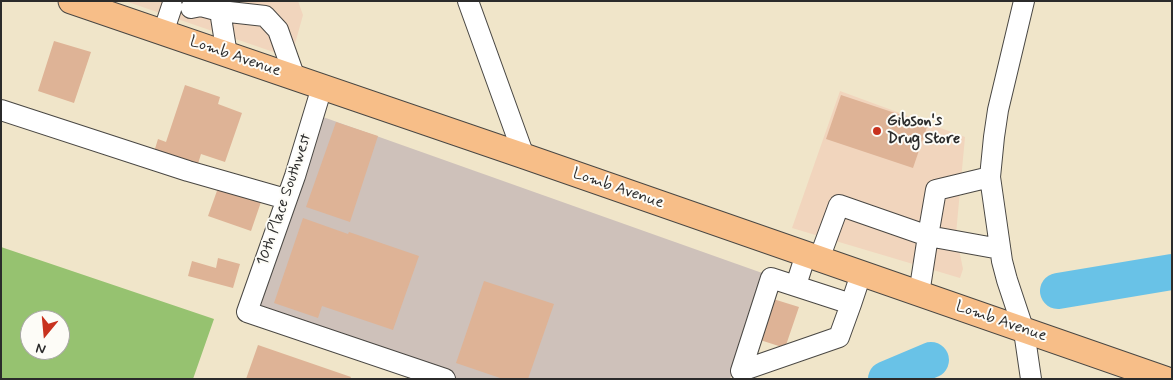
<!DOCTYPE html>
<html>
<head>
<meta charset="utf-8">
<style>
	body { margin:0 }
	#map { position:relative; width:1173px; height:380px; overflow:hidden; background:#f0e5c9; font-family:Mynerve,sans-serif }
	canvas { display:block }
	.frame { position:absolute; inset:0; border:2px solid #2b2b2b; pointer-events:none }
	.north { position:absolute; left:20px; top:310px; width:50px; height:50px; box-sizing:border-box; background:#fdfcf7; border:1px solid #a9a8a5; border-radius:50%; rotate:197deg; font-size:14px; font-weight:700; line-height:20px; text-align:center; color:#2b2b2b }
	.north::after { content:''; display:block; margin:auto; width:18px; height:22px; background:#c8321e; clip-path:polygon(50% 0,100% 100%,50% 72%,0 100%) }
</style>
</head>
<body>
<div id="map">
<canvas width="1173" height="380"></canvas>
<div class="frame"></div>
<div class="north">N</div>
</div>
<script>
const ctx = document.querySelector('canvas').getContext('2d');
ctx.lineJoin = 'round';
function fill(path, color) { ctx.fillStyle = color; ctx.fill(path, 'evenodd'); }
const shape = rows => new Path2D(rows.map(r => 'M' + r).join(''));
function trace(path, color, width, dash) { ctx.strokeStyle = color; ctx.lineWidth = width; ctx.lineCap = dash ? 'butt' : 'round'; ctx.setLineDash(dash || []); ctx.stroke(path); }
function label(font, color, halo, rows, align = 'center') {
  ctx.font = font + ' Mynerve,sans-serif'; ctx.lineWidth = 4; ctx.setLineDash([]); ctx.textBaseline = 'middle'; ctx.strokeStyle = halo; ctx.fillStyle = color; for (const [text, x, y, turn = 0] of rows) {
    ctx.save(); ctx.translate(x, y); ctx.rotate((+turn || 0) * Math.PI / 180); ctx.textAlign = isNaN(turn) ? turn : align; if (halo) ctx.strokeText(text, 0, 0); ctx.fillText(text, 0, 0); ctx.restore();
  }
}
const built = shape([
	[125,1,298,1,303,15,291,58],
	[840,91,965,137,956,234,963,269,960,278,792,228]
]);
const industrial = shape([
	[323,117,765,274,730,379,451,379,258,309]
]);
const green = shape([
	[1,247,214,319,193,379,1,379],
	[30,320,60,320,60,350,30,350]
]);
const river = shape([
	[1058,291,1172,272],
	[886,379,931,360]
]);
const building = shape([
	[54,41,91,52,74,103,38,91],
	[185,85,220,97,218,104,242,113,225,162,201,154,197,167,154,152,158,139,166,142],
	[841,95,928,124,913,168,826,139],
	[336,122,378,136,350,222,306,207],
	[218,188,261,202,251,231,208,216],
	[303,218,348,234,349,232,419,256,393,330,322,306,318,318,274,303],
	[218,258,240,264,233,288,188,276,192,261,216,268],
	[484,281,554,304,528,379,503,379,456,363],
	[770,298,799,307,785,348,757,339],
	[258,345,351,377,350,379,246,379]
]);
const minor = shape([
	[468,1,524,156],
	[1024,1,998,110,994,137,990,177,1002,261,1007,280,1024,331,1031,379],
	[191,8,201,6,220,11],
	[163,33,172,6],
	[227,55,220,11,265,16,278,30,295,78],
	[322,87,295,176,247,312,445,379],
	[1,110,188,171,286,199],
	[819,259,839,205,928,236,936,190,990,177],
	[796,285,806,254],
	[919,294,928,236,1000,249],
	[851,304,771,278,741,371,839,337,851,304,861,274]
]);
const major = shape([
	[71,1,524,156,1165,379]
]);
const markers = [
	[877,131,5,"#c8321e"]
];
const streetNames = [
	["Lomb Avenue",235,57,19],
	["Lomb Avenue",618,189,19],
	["10th Place Southwest",285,200,-71],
	["Lomb Avenue",1001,322,19]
];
const poiNames = [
	["Gibson's",887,122],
	["Drug Store",887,140]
];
fill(built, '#f1d5bd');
fill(industrial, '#cec1ba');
fill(green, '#96c270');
trace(river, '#69c2e7', 36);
fill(building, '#deb396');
trace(minor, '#494743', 22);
trace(major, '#494743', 27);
trace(minor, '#fff', 20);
trace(major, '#f7be88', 25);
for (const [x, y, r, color] of markers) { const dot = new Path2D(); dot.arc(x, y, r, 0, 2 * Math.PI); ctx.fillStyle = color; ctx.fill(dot); trace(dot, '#fdfcf7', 2); }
label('16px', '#2b2b2b', '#fdfcf7', streetNames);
label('bold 16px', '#2b2b2b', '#fdfcf7', poiNames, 'left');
</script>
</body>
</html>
